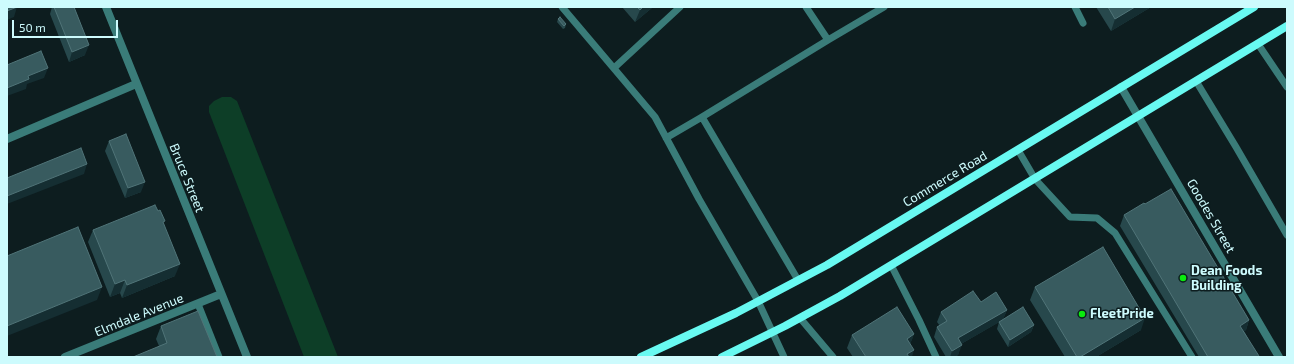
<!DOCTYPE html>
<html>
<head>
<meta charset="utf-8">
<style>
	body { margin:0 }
	#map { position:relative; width:1294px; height:364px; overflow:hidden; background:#0d1d1f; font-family:"Exo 2",sans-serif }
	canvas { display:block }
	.frame { position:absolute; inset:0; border:8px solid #cdfbfd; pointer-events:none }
	.scale { position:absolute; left:12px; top:20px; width:106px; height:18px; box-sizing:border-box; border:2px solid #cdfbfd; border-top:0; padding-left:5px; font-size:12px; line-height:14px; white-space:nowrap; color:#cdfbfd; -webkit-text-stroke:3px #0d1d1f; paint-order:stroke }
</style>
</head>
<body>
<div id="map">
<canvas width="1294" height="364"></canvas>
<div class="frame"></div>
<div class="scale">50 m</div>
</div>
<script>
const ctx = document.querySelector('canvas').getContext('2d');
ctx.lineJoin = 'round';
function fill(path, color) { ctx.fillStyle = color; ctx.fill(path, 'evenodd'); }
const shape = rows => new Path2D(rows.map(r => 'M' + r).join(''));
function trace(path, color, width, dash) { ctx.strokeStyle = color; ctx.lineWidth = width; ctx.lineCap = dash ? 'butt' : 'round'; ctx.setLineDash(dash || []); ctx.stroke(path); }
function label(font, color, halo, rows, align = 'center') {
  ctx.font = font + ' "Exo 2",sans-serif'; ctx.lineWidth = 3; ctx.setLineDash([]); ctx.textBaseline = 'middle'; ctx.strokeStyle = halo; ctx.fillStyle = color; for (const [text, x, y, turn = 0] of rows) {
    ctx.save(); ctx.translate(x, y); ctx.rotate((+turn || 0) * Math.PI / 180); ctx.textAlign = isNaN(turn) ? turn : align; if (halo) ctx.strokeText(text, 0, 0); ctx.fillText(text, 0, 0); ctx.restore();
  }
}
const water = shape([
	[222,97,231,97,237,101,338,357,304,357,209,112,209,106,214,101]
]);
const service = shape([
	[562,7,655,117,699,199,758,301,784,357],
	[1075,7,1083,23],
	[828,40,884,7],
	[1258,44,1287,87],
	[614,68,680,7],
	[1196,81,1236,147,1287,235],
	[666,138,702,117],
	[1018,150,1035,179,1070,217,1097,218,1115,233,1192,357],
	[891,265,919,320,936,357],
	[798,280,702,117,828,40,806,7],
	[198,304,219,357],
	[800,318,833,357]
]);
const minor = shape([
	[106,7,247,357],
	[1121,87,1279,357],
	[7,139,136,84],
	[65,357,221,294]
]);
const secondary = shape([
	[641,357,736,313,827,265,1254,7],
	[722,357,785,326,840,296,1287,26]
]);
const wall = shape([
	[52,7,74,7,85,55,69,62,50,14],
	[622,7,653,7,635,22],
	[1096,7,1151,7,1111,31],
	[558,19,566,24,565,28,563,29,557,22],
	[109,141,141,192,125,198,105,151],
	[1124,215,1249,320,1246,330,1244,331,1258,357,1199,357,1120,226],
	[164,225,175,276,122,298,120,293,110,297,88,242,93,230],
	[1035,287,1141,330,1096,357,1065,357,1030,300],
	[981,302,1007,310,1003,319,1034,325,1031,332,1008,347,997,329,999,322,961,344,958,355,954,357,946,357,934,337,937,327,940,326,937,322,941,312],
	[161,326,217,357,159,346,156,339],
	[914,334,910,344,912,357,853,357,847,348,852,335]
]);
const shadedWall = shape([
	[17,7,14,17,7,20,7,11],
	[643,7,653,7,635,22,640,10],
	[1135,7,1151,7,1111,31,1115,19],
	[89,45,85,55,69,62,72,52],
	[48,68,44,78,27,84,26,89,7,96,7,88,28,76],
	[87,164,84,174,7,204,7,196],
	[145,182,141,192,125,198,128,188],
	[180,264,175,276,122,298,127,285],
	[125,280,120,293,110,297,115,284],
	[102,287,97,300,7,336,7,326],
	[1007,310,1003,320,954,348,958,338],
	[1145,318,1141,330,1096,357,1080,357],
	[1249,320,1246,330,1237,336,1240,326],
	[1034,325,1031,332,1008,347,1010,340],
	[914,334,909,347,907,339],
	[962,345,958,355,954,357,950,357,952,351],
	[914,350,912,357,906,357,907,354]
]);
const building = shape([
	[7,7,17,7,7,11,7,7],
	[54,7,74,7,89,45,72,52,54,7],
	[637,7,643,7,640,10,637,7],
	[1108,7,1135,7,1115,19,1108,7],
	[560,17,566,24,564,26,558,19,560,17],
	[41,51,48,68,28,76,29,79,7,88,7,65,41,51],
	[126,134,145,182,128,188,109,141,126,134],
	[81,148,87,164,7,196,7,178,81,148],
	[1171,189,1249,320,1240,326,1259,356,1258,357,1208,357,1124,215,1144,203,1145,204,1171,189],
	[155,205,158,211,160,210,165,221,163,222,180,264,127,285,125,280,115,284,93,230,155,205],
	[78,227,102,287,7,326,7,256,78,227],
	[1103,247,1145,318,1080,357,1077,357,1035,287,1103,247],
	[973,291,981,302,996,292,1007,310,958,338,962,345,952,351,937,327,947,321,941,312,973,291],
	[897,307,914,334,907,339,914,350,907,354,909,357,866,357,852,335,897,307],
	[1023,307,1034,325,1010,340,999,322,1023,307],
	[198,311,217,357,133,357,167,343,161,326,198,311]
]);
const markers = [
	[1183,278,4,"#0aec0e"],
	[1082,314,4,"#0aec0e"]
];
const streetNames = [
	["Bruce Street",187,178,68],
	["Commerce Road",945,179,-31],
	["Goodes Street",1211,216,60],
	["Elmdale Avenue",139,315,-22]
];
const poiNames = [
	["Dean Foods",1191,271],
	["Building",1191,286],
	["FleetPride",1090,314]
];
fill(water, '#0d3e27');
trace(service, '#3a7c79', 7);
trace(minor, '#3a7c79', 8);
trace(secondary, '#68f9f1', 8);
fill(wall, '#27484c');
fill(shadedWall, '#152e32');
fill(building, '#385b5f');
trace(building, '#507478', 1);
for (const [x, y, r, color] of markers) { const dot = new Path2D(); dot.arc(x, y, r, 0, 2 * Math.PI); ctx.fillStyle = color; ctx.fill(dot); trace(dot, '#0d1d1f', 1.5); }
label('13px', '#cdfbfd', '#0d1d1f', streetNames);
label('bold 13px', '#cdfbfd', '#0d1d1f', poiNames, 'left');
</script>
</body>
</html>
